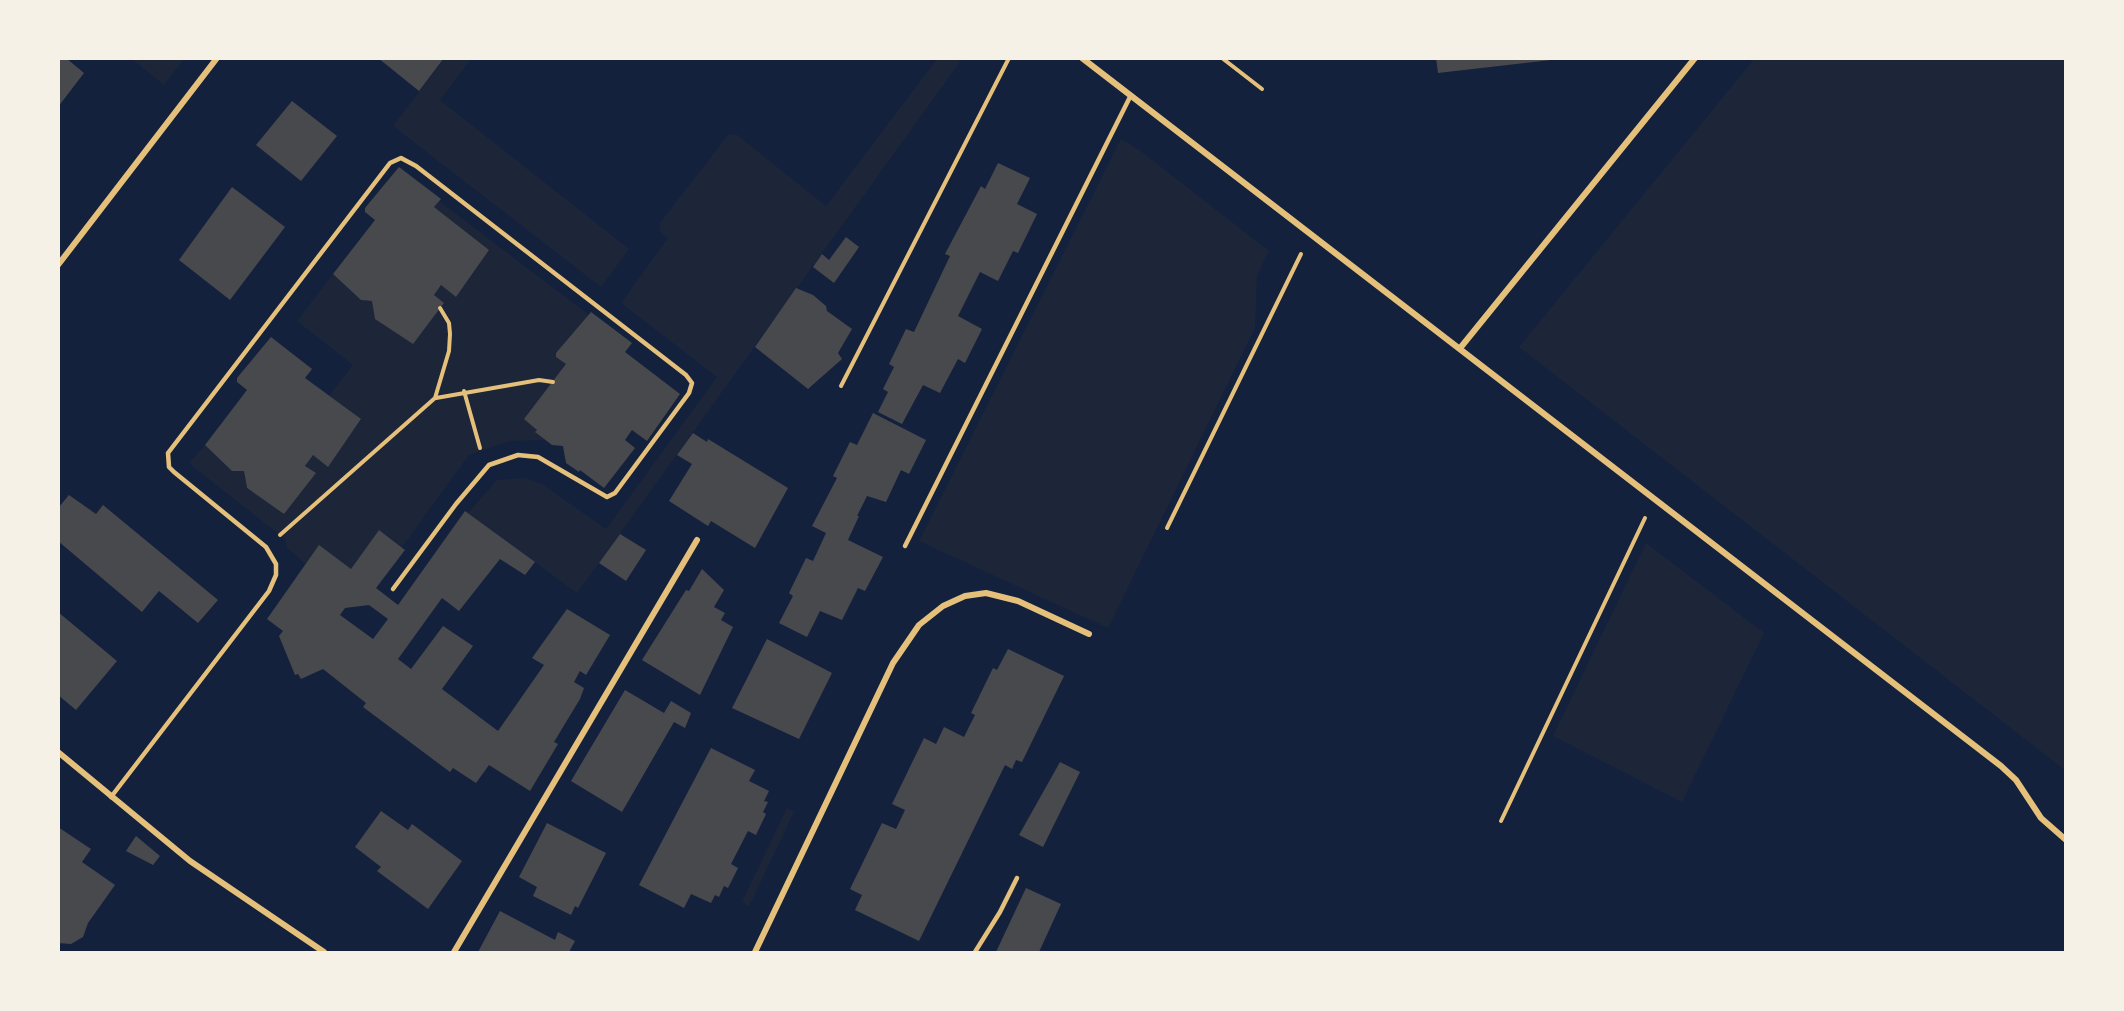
<!DOCTYPE html>
<html>
<head>
<meta charset="utf-8">
<style>
	body { margin:0 }
	#map { position:relative; width:2124px; height:1011px; overflow:hidden; background:#14213d; font-family:"Zilla Slab",serif }
	canvas { display:block }
	.frame { position:absolute; inset:0; border:60px solid #f6f1e7; pointer-events:none }
</style>
</head>
<body>
<div id="map">
<canvas width="2124" height="1011"></canvas>
<div class="frame"></div>
</div>
<script>
const ctx = document.querySelector('canvas').getContext('2d');
ctx.lineJoin = 'round';
function fill(path, color) { ctx.fillStyle = color; ctx.fill(path, 'evenodd'); }
const shape = rows => new Path2D(rows.map(r => 'M' + r).join(''));
function trace(path, color, width, dash) { ctx.strokeStyle = color; ctx.lineWidth = width; ctx.lineCap = dash ? 'butt' : 'round'; ctx.setLineDash(dash || []); ctx.stroke(path); }
const green = shape([
	[1755,58,2065,59,2065,770,1519,347],
	[132,59,184,59,164,85],
	[444,59,471,59,440,100,629,249,601,287,393,126],
	[937,59,962,59,577,593,468,513,497,480,525,478,542,484,606,529,717,377,621,303,668,238,660,231,660,223,728,135,736,134,826,206],
	[1121,139,1138,149,1269,251,1257,275,1255,328,1108,628,919,541],
	[439,201,589,315,557,353,557,357,566,364,535,432,545,440,509,441,469,455,402,547,379,530,351,569,306,564,287,548,285,539,191,465,191,461,205,445,232,471,244,471,247,489,285,513,315,474,305,466,313,455,328,466,361,420,329,396,353,365,297,321,333,274,361,300,372,301,376,319,413,343,444,304,434,295,441,285,456,297,489,250,434,207],
	[1646,543,1764,633,1682,802,1553,736],
	[787,808,794,812,749,906,742,902]
]);
const building = shape([
	[58,58,66,58,84,73,58,107],
	[378,58,444,58,419,91],
	[1436,58,1551,58,1551,60,1438,73],
	[292,101,337,136,301,181,256,145],
	[998,163,1030,178,1017,204,1037,214,1018,253,1013,251,998,281,980,272,958,316,982,329,965,363,958,359,940,393,923,385,902,424,878,412,888,392,883,389,894,367,889,364,906,329,914,332,950,256,945,254,981,186,985,189],
	[399,167,441,199,434,207,489,250,456,297,441,285,434,295,444,303,413,344,375,319,372,301,361,300,333,274,375,220,365,212,365,208],
	[232,187,285,227,230,300,179,260],
	[846,237,859,247,834,283,813,267,822,254,829,260],
	[796,288,813,295,826,306,827,311,852,329,838,353,842,359,808,389,755,347],
	[591,312,632,343,625,352,680,394,647,441,632,430,625,440,635,448,604,488,580,470,579,472,566,463,563,446,552,445,535,432,537,430,524,419,566,364,556,357,556,353],
	[271,337,312,369,305,378,361,419,328,467,313,455,305,466,316,473,284,514,247,488,244,471,232,471,205,445,247,390,237,382,237,378],
	[873,413,926,440,909,474,901,470,886,502,867,496,857,516,859,516,848,540,883,557,865,591,858,588,842,620,820,611,807,637,779,623,793,596,789,593,806,558,813,561,826,533,812,526,837,478,833,476,850,442,857,445],
	[693,433,707,442,708,439,788,488,755,548,711,521,708,526,669,501,692,464,677,455],
	[69,495,96,514,103,505,218,600,198,623,159,591,142,612,58,541,58,508],
	[465,511,535,562,525,575,500,559,459,611,442,598,398,659,411,669,443,626,473,646,442,689,498,731,544,665,532,658,567,609,610,635,586,675,580,671,574,682,584,688,580,699,554,742,558,744,530,791,489,765,476,783,453,768,450,772,363,707,366,703,323,669,301,679,298,674,295,675,279,636,283,631,267,619,319,545,351,569,379,530,405,550,376,588,398,605],
	[369,605,388,619,373,639,340,615,345,608],
	[620,534,646,550,626,581,599,563],
	[702,569,724,590,714,607,725,613,721,620,733,627,700,695,642,660,686,590,689,591],
	[58,612,117,661,76,710,58,695],
	[767,639,832,673,799,739,732,708],
	[1008,649,1064,676,1022,762,1016,760,1012,769,1005,765,919,941,855,910,862,895,850,889,882,823,896,829,905,810,892,804,924,738,936,744,944,727,964,737,975,715,971,713,993,668,997,670],
	[625,690,664,713,671,701,691,713,685,728,674,722,622,812,571,781],
	[711,748,755,770,749,781,769,791,764,801,768,802,763,812,766,814,756,835,748,831,731,864,738,868,728,888,724,886,719,897,715,895,711,903,691,894,684,908,639,885],
	[1060,762,1080,772,1043,847,1019,835],
	[381,811,408,830,412,824,462,861,428,909,377,871,381,867,355,847],
	[547,823,606,853,578,908,575,906,571,915,533,896,537,887,519,877],
	[58,827,91,849,82,862,115,885,88,923,83,937,71,944,58,943],
	[136,836,160,856,153,865,126,851],
	[1026,888,1061,904,1039,952,996,952],
	[500,911,555,940,558,932,575,941,569,952,478,952]
]);
const path = shape([
	[1222,58,1262,89],
	[841,386,1009,58],
	[464,391,480,448],
	[436,398,539,380,553,382],
	[1167,528,1301,254],
	[280,535,435,398,449,351,450,334,449,323,440,308],
	[1501,821,1645,518]
]);
const service = shape([
	[905,546,1131,95],
	[111,797,269,591,276,575,276,564,266,547,174,472,169,467,168,453,390,163,401,158,416,166,686,375,692,383,689,393,615,493,607,497,538,457,518,455,489,465,456,504,393,589],
	[975,952,1000,912,1017,878]
]);
const minor = shape([
	[1082,58,2001,766,2016,780,2041,818,2066,840],
	[58,265,217,58],
	[1461,347,1695,58],
	[58,752,190,861,324,952],
	[454,952,697,540],
	[755,952,893,663,919,625,943,606,965,596,986,593,1018,601,1089,634]
]);
fill(green, '#1d2539');
fill(building, '#48494c');
trace(path, '#e5c07b', 4);
trace(service, '#e5c07b', 4.5);
trace(minor, '#e5c07b', 6);
</script>
</body>
</html>
